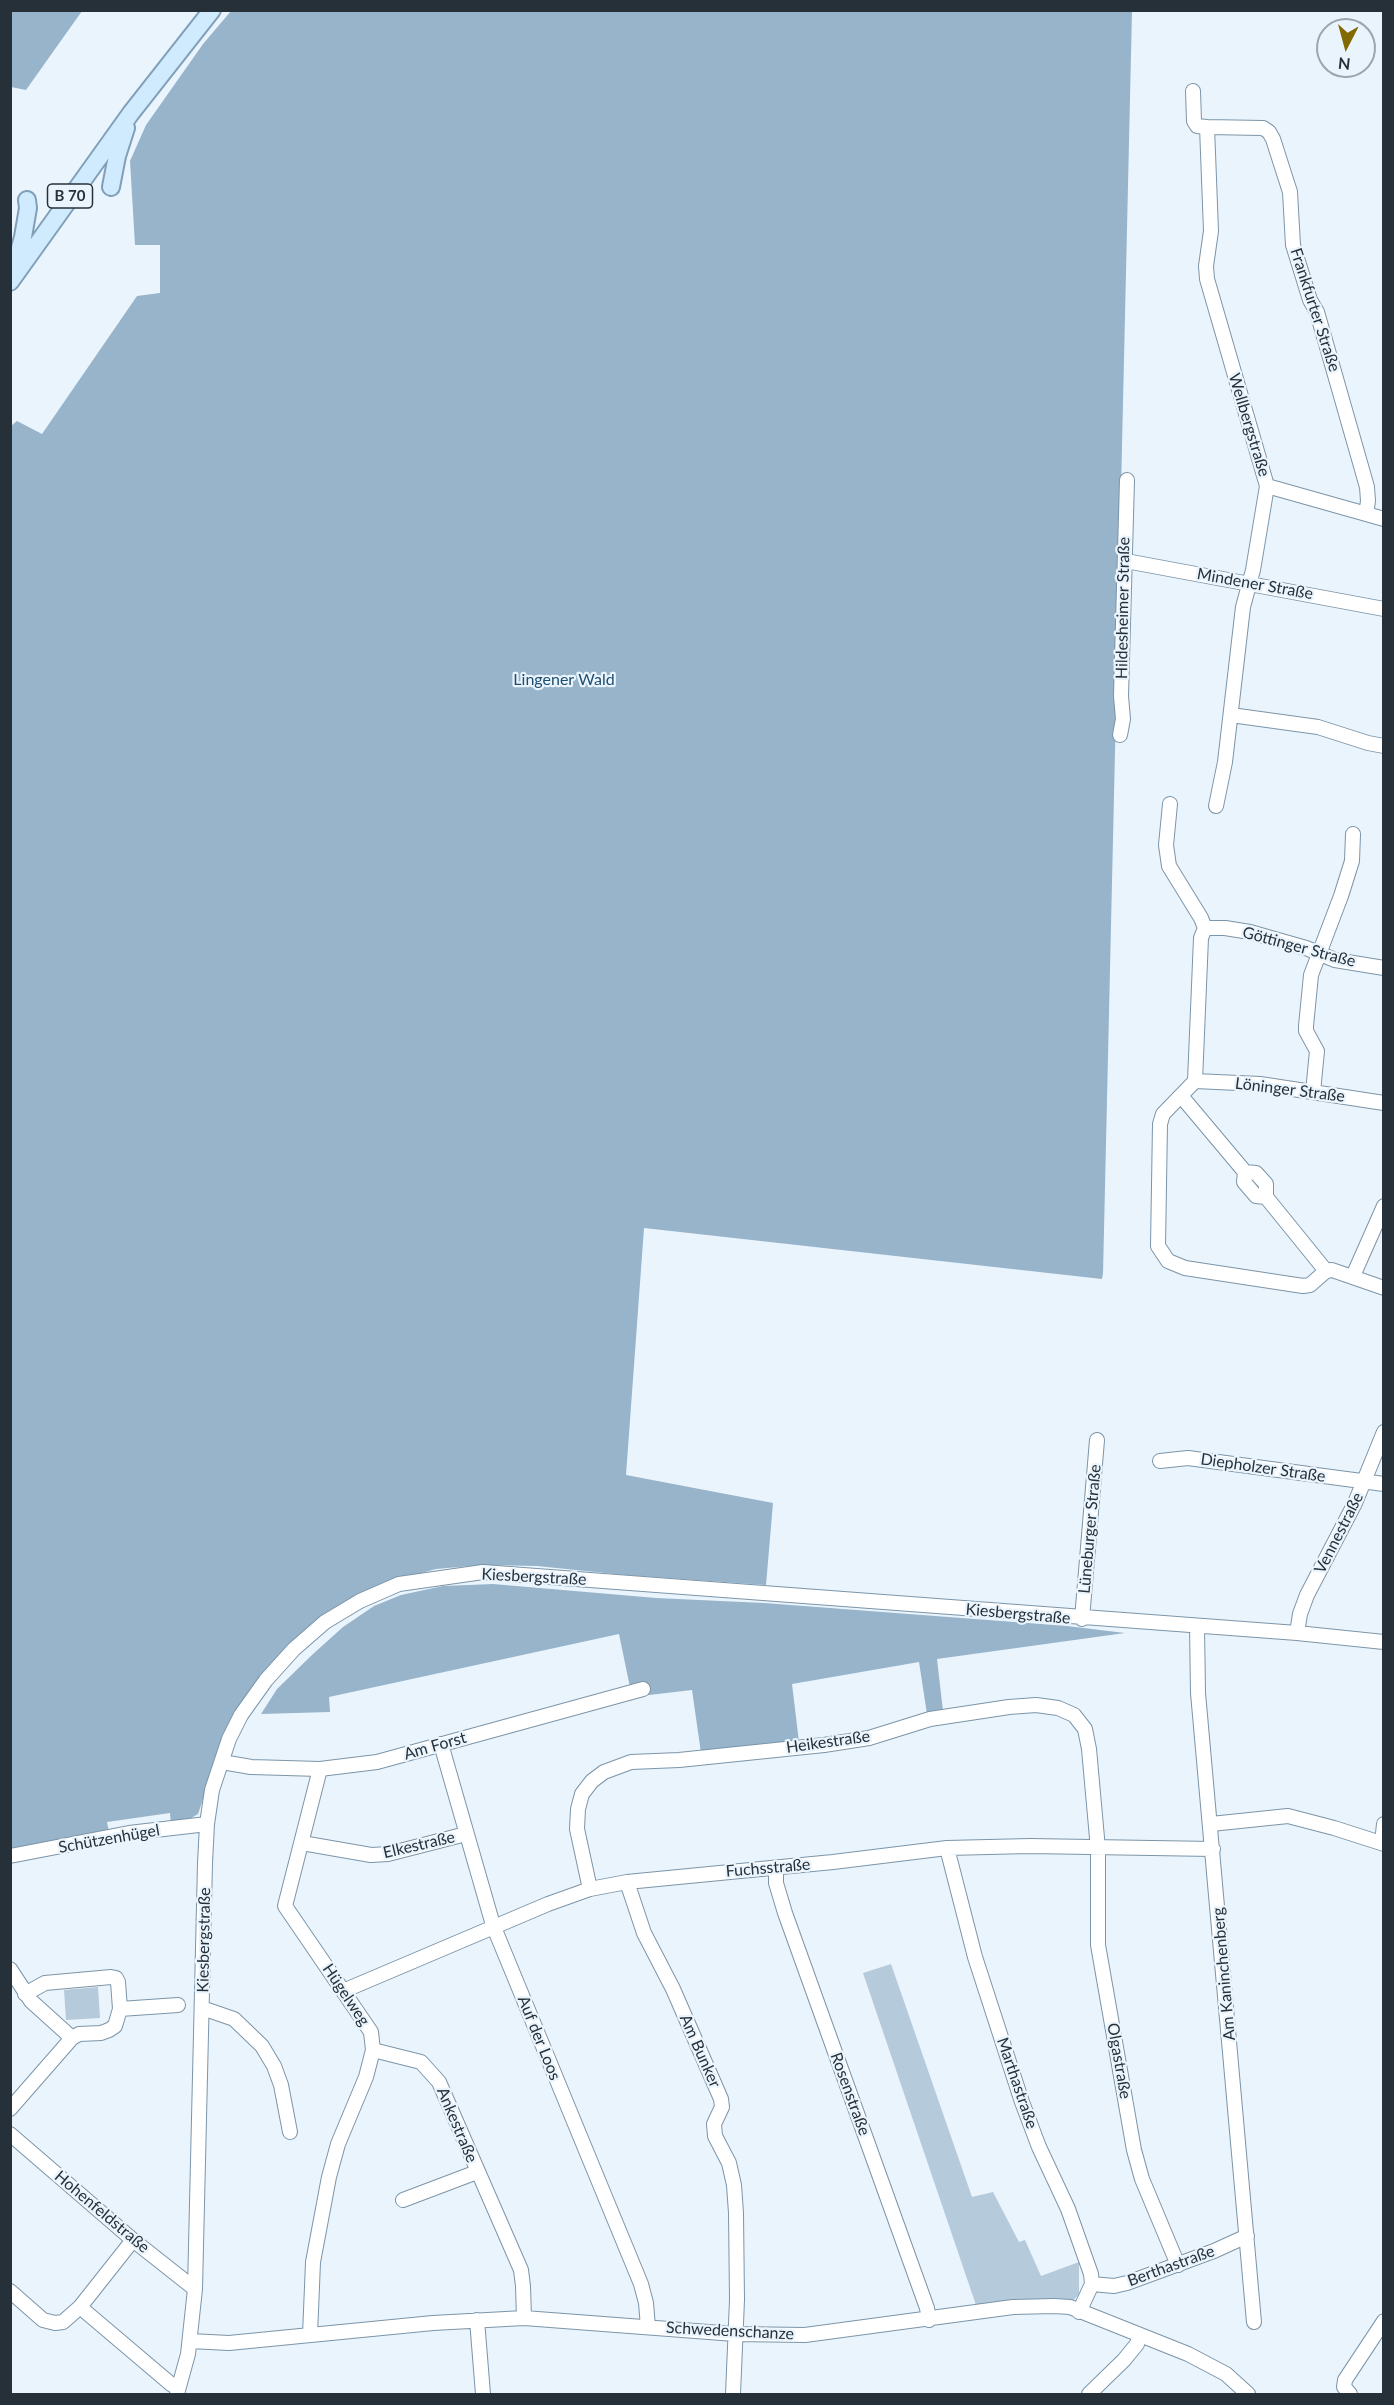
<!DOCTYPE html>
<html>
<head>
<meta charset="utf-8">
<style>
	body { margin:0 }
	#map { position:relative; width:1394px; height:2405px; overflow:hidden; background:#eaf4fd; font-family:Lato,sans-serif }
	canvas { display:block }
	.frame { position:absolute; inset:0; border:12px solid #263038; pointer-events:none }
	.north { position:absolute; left:1316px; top:18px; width:60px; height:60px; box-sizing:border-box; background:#eaf4fd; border:2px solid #9ca6ae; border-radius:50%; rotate:186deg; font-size:16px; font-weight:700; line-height:24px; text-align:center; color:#263038 }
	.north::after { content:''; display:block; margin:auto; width:21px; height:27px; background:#826901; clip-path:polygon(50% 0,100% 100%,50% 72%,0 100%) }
</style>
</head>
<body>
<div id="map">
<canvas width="1394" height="2405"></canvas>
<div class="frame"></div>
<div class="north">N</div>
</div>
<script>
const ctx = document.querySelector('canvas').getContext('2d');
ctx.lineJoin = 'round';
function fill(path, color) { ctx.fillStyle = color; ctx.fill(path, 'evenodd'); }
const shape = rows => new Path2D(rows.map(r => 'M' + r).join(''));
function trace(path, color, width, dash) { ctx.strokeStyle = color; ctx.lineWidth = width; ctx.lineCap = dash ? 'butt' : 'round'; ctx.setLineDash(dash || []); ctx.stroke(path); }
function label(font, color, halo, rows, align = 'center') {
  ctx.font = font + ' Lato,sans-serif'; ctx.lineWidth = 4.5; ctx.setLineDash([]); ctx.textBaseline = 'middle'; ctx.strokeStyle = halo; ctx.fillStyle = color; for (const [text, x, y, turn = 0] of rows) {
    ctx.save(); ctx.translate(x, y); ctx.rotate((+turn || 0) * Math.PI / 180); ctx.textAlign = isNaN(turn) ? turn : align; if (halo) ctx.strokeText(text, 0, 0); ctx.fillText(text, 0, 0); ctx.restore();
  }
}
const green = shape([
	[891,1964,972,2197,993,2192,1019,2242,1025,2240,1041,2276,1079,2262,1079,2294,1072,2302,978,2311,863,1973],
	[98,1987,100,2018,66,2020,64,1990]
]);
const forest = shape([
	[10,11,82,11,26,90,11,87],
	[231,11,1132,11,1103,1273,1102,1279,644,1228,626,1475,773,1503,766,1585,625,1575,537,1566,482,1565,436,1569,396,1580,301,1642,216,1761,198,1814,183,1823,171,1825,170,1813,107,1822,109,1832,11,1855,11,426,17,421,42,434,137,296,160,293,160,245,135,245,130,161,146,125,203,44],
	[493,1584,656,1598,764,1603,1067,1626,1125,1633,937,1659,943,1711,927,1714,919,1662,792,1684,799,1742,701,1753,692,1690,632,1697,619,1634,329,1697,330,1712,261,1714,277,1689,313,1654,343,1627,374,1606,401,1595,443,1586]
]);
const minor = shape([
	[1193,91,1194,121,1197,126,1207,127,1211,231,1206,266,1207,279,1267,486,1253,570,1243,607,1225,762,1216,806],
	[1207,127,1263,128,1269,132,1273,139,1290,192,1293,245,1310,300,1317,312,1367,487,1368,501,1366,514],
	[1267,486,1384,519],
	[1126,561,1384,609],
	[1231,715,1318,727,1368,743,1384,746],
	[1120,735,1123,719,1121,696,1127,480],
	[1170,804,1166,845,1169,866,1201,918,1205,928,1225,928,1250,932,1306,948,1335,960,1384,968],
	[1205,928,1201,938,1195,1081,1163,1114,1160,1124,1158,1246,1168,1261,1185,1268,1303,1286,1310,1285,1326,1271,1332,1270,1384,1288],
	[1195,1081,1260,1084,1384,1103],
	[1313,1092,1317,1051,1306,1031,1306,1026,1311,975,1341,896,1352,861,1353,834],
	[1182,1097,1245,1172,1244,1182,1256,1196,1266,1197],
	[1245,1172,1256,1173,1266,1184,1266,1197,1326,1271],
	[1353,1276,1384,1206],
	[1160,1461,1188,1458,1384,1484],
	[1082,1619,1097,1440],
	[1197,1626,1198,1693,1254,2322],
	[1297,1633,1300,1614,1307,1595,1355,1503,1384,1432],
	[441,1744,493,1925,641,2284,646,2303,648,2327],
	[222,1762,251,1767,320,1769,377,1762,643,1689],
	[1211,1824,1288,1816,1334,1828,1384,1844],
	[302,1843,371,1855,388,1854,466,1834],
	[1382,1843,1384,1824],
	[947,1848,975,1957,1022,2102,1039,2147,1068,2209,1091,2274,1092,2284,1079,2312],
	[10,1856,129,1833,207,1824],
	[776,1868,776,1883,785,1913,927,2308,929,2320],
	[627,1882,644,1933,673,1989,721,2099,722,2107,714,2124,715,2136,729,2163,734,2185,736,2213,737,2300,733,2394],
	[590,1889,577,1829,578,1809,582,1794,592,1781,604,1772,631,1762,679,1760,824,1745,869,1738,930,1719,1009,1707,1036,1705,1058,1708,1074,1715,1085,1729,1089,1749,1098,1849,1098,1945,1134,2150,1142,2179,1178,2265],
	[10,1969,31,2001,72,2038],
	[343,1991,548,1904,590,1889,627,1882,833,1862,947,1848,1030,1846,1213,1849],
	[25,1994,45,1983,111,1977,116,1978,118,1982,120,2009],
	[202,2008,234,2019,262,2046,274,2066,281,2085,290,2132],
	[373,2050,421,2062,439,2082,521,2270,523,2286,524,2318],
	[10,2109,72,2038,79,2034,101,2033,109,2030,115,2026,120,2009,178,2005],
	[10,2134,133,2240,195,2289],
	[403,2200,477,2172],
	[1092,2284,1114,2286,1127,2283,1214,2251,1247,2236],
	[10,2291,43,2320,55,2323,63,2322,80,2307,133,2240],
	[80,2307,172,2385],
	[477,2320,483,2394],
	[310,2335,313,2262,329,2177,338,2144,366,2077,373,2050,371,2032,285,1906,320,1769],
	[190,2341,229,2343,433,2323,524,2318,735,2334,805,2335,1013,2307,1054,2306,1070,2307,1188,2354,1226,2374,1248,2394],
	[177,2394,188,2354,195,2289,205,1863,207,1824,212,1790,229,1739,241,1715,266,1680,294,1649,325,1622,360,1601,399,1584,483,1572,1297,1633,1384,1642],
	[1089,2394,1124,2360,1137,2344,1140,2335],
	[1350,2394,1344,2387,1345,2380,1384,2321]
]);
const major = shape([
	[111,187,117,156,126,128],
	[14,269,23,237,28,208,27,200],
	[10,282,131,113,212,10]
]);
const shields = [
	[70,196,45]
];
const shieldNames = [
	["B 70",70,196]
];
const streetNames = [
	["Frankfurter Straße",1315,310,72],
	["Wellbergstraße",1249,425,73],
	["Mindener Straße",1255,584,10],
	["Hildesheimer Straße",1123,608,-89],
	["Göttinger Straße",1299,947,15],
	["Löninger Straße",1290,1090,7],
	["Diepholzer Straße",1263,1468,8],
	["Lüneburger Straße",1090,1529,-85],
	["Vennestraße",1339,1533,-63],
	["Kiesbergstraße",534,1577,3],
	["Kiesbergstraße",1018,1614,5],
	["Heikestraße",828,1742,-8],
	["Am Forst",435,1746,-16],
	["Schützenhügel",109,1839,-10],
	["Elkestraße",419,1845,-13],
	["Fuchsstraße",768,1868,-5],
	["Kiesbergstraße",204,1940,-89],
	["Am Kaninchenberg",1224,1974,-95],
	["Hügelweg",346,1995,56],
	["Auf der Loos",539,2038,68],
	["Am Bunker",700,2051,66],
	["Olgastraße",1119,2061,80],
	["Marthastraße",1017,2083,71],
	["Rosenstraße",850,2094,70],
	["Ankestraße",457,2125,67],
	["Hohenfeldstraße",102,2212,40],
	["Berthastraße",1171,2266,-20],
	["Schwedenschanze",730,2331,3]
];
const parkNames = [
	["Lingener Wald",564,680]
];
fill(green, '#b5cadb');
fill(forest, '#97b4cb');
trace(minor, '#7c95a8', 16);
trace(major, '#80a0b9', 20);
trace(minor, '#fff', 14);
trace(major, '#d0eafe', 16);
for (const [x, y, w] of shields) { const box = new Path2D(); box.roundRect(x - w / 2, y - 12, w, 24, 4.5); ctx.fillStyle = '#eaf4fd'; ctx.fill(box); trace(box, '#263038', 1.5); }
label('bold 15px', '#263038', null, shieldNames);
label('16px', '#263038', '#eaf4fd', streetNames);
label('16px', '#1e4e6f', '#eaf4fd', parkNames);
</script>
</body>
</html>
